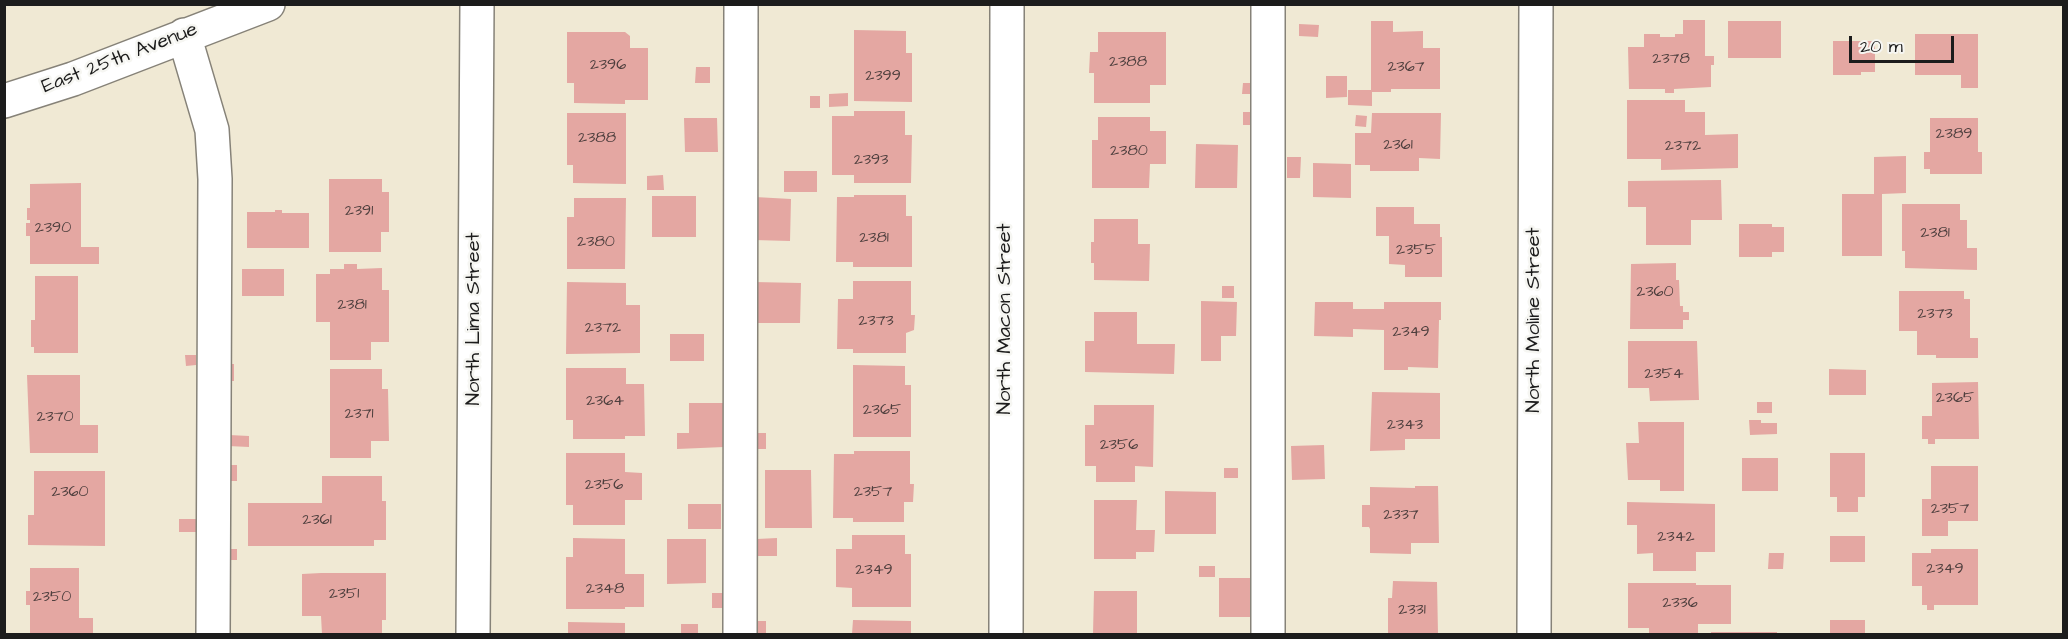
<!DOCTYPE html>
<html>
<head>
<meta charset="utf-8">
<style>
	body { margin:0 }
	#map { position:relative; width:2068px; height:639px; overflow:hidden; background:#f0e9d4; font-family:"Architects Daughter",sans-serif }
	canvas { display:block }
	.frame { position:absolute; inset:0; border:6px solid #1c1c1c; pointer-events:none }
	.scale { position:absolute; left:1849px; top:36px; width:105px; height:27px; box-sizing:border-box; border:3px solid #1c1c1c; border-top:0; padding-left:8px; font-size:18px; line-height:21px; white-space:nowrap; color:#1c1c1c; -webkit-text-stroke:4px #f6f6f2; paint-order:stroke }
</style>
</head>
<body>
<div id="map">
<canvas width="2068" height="639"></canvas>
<div class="frame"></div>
<div class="scale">20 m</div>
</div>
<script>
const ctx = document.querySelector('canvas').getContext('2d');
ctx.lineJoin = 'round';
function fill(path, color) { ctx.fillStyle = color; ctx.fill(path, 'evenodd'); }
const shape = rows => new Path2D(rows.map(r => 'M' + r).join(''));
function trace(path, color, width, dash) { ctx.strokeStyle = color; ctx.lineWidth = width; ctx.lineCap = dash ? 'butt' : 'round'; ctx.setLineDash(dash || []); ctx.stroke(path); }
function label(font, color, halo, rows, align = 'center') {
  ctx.font = font + ' "Architects Daughter",sans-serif'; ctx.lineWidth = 5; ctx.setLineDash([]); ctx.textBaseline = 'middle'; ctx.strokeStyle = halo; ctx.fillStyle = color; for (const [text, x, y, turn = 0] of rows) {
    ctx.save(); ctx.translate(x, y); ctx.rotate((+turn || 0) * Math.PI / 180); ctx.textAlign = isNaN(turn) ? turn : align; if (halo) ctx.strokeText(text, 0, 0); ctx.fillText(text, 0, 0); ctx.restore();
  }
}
const building = shape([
	[1683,20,1705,20,1705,56,1714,56,1714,65,1711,65,1711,87,1674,89,1674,93,1665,93,1665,89,1629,89,1628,47,1644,47,1644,34,1660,34,1660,37,1675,37,1675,34,1683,34],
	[1371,21,1393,21,1393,32,1423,31,1423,48,1440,48,1440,89,1391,89,1391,92,1372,92,1372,106,1348,105,1348,90,1371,90],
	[1728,21,1781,21,1781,58,1728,58],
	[1299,24,1319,25,1318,37,1299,36],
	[854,30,906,31,906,53,912,53,912,102,854,101],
	[567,32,625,32,630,36,630,48,648,48,648,100,625,100,625,104,574,103,574,83,567,83],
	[1098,32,1166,32,1166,85,1150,85,1150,103,1094,103,1094,73,1089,73,1090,52,1098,52],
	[1915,34,1978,34,1978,88,1961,88,1961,75,1915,75],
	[1833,41,1875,41,1875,72,1861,72,1861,75,1833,75],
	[696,67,710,67,710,83,695,83],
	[1326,76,1347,76,1347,97,1326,98],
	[1243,83,1254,83,1254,94,1242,94],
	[848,93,848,106,829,107,829,94],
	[810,96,820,96,820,108,810,108],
	[1627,100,1685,100,1685,112,1705,112,1705,135,1738,134,1738,168,1661,170,1661,159,1627,159],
	[854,111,905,111,905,135,912,135,911,183,854,183,854,175,832,175,832,116,854,116],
	[1243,112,1253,112,1253,125,1243,125],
	[567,113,626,113,626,184,573,183,573,165,567,165],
	[1372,113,1441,113,1440,159,1419,158,1419,171,1370,171,1370,165,1355,165,1355,133,1371,133],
	[1356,115,1367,116,1366,127,1355,126],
	[1098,117,1150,117,1150,131,1166,131,1166,164,1150,164,1149,188,1092,188,1092,140,1098,140],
	[684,118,717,118,718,152,685,152],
	[1930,118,1978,118,1978,152,1982,152,1982,174,1930,174,1930,169,1924,169,1924,152,1930,152],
	[1196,144,1238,145,1237,188,1195,188],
	[1906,156,1906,193,1882,194,1882,256,1842,256,1842,194,1874,194,1874,157],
	[1287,157,1301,157,1300,178,1287,178],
	[1313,163,1351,164,1351,198,1313,197],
	[784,171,817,171,817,192,784,192],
	[663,175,664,190,647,190,647,176],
	[329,179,382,179,382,192,389,192,389,232,381,232,381,252,329,252],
	[1721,180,1722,220,1691,220,1691,245,1646,245,1646,207,1628,207,1628,181],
	[81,183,81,247,99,247,99,264,30,264,30,236,26,236,26,223,30,223,30,220,27,220,27,208,30,208,30,184],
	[854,195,906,195,906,216,912,216,912,267,853,267,853,262,836,262,837,197,854,197],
	[652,196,696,196,696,237,652,237],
	[755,197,791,199,790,241,754,240],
	[574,198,626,198,625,269,567,269,567,217,574,217],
	[1902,204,1960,204,1960,220,1967,220,1967,248,1977,248,1977,270,1905,268,1905,251,1902,251],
	[1376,207,1414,207,1414,224,1440,224,1440,237,1442,237,1442,277,1405,277,1405,265,1389,264,1389,236,1376,236],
	[275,210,282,210,282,213,309,213,309,248,247,248,247,212,275,212],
	[1094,219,1138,219,1138,244,1150,244,1149,281,1094,280,1094,263,1091,263,1091,242,1094,242],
	[1739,224,1772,224,1772,227,1784,227,1784,252,1772,252,1772,257,1739,257],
	[1676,263,1676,280,1679,280,1680,306,1683,306,1683,312,1689,312,1689,320,1683,320,1683,329,1630,329,1631,264],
	[344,264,357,264,357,269,382,268,382,290,389,290,389,342,371,342,371,360,330,360,330,322,316,322,316,274,330,274,330,269,344,269],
	[242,269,284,269,284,296,242,296],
	[35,276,78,276,78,353,34,353,34,347,31,347,31,320,35,320],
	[853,281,911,281,911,315,915,315,914,330,906,333,906,353,853,353,853,349,837,349,838,299,853,299],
	[567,282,626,283,626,305,640,305,640,353,566,354],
	[754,282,801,283,800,323,754,323],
	[1222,286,1234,286,1234,298,1222,298],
	[1899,291,1964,291,1964,299,1970,299,1970,338,1978,338,1978,358,1936,358,1936,355,1917,355,1917,331,1899,331],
	[1201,301,1237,302,1236,336,1221,336,1221,361,1201,361],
	[1315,302,1353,302,1353,309,1384,309,1384,302,1441,302,1441,320,1439,320,1438,368,1408,367,1408,370,1384,370,1384,330,1353,329,1353,337,1314,336],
	[1094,312,1137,312,1137,344,1175,344,1174,374,1085,372,1085,341,1094,341],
	[670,334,704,334,704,361,670,361],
	[1628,341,1697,341,1699,400,1650,401,1649,388,1628,388],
	[185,355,196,355,196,365,186,366],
	[223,364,234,364,234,381,223,381],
	[853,365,905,366,905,385,911,385,911,437,853,437],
	[566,368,626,368,626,384,644,384,645,436,625,436,625,439,573,439,573,420,566,420],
	[330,369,382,369,382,389,388,389,389,441,371,441,371,458,330,458],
	[1829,369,1866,370,1866,395,1829,395],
	[27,375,80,375,80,425,98,425,98,453,30,453],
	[1978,382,1979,439,1935,439,1935,444,1928,444,1928,439,1922,439,1922,416,1932,416,1932,383],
	[1372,392,1440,393,1440,439,1405,439,1405,450,1370,451],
	[1757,402,1772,402,1772,413,1757,413],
	[689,403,724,403,724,447,677,449,677,433,689,433],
	[1094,405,1154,405,1153,467,1135,466,1135,482,1096,482,1096,466,1085,466,1085,425,1094,425],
	[1749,420,1761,420,1761,423,1777,423,1777,434,1750,435],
	[1638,422,1684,422,1684,491,1660,491,1660,480,1628,480,1626,443,1639,443],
	[755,433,766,433,766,449,755,449],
	[229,435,249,436,249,447,228,446],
	[1324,445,1325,479,1292,480,1291,446],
	[854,451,910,451,910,484,914,484,913,502,904,502,904,522,853,522,853,518,833,518,834,454,854,454],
	[566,453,625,453,625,472,642,473,642,500,625,500,625,525,573,525,573,505,566,505],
	[1830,453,1865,453,1865,497,1858,497,1858,512,1837,512,1837,497,1830,497],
	[1742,458,1778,458,1778,491,1742,491],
	[223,465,237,465,237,481,230,481],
	[1931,466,1978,466,1978,521,1948,521,1948,536,1922,536,1922,499,1931,499],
	[1224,468,1238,468,1238,478,1224,478],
	[765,470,811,470,812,528,765,528],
	[34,471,105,471,105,546,28,545,28,515,34,515],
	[322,476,382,476,382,501,386,501,386,540,374,540,374,546,248,546,248,503,322,503],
	[1415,486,1438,486,1439,543,1411,543,1411,554,1370,553,1370,529,1369,527,1362,527,1362,505,1370,505,1370,487,1415,488],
	[1165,491,1216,492,1216,534,1165,534],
	[1094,500,1137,500,1136,530,1155,530,1154,552,1136,552,1136,559,1094,559],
	[1627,502,1715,504,1715,552,1696,552,1696,571,1653,571,1653,553,1637,554,1637,525,1627,525],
	[688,504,721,504,721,529,688,529],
	[179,519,197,519,197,532,179,532],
	[852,535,905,535,905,554,911,554,911,607,852,607,852,588,836,587,836,549,852,549],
	[1830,536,1865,536,1865,562,1830,562],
	[573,538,625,539,625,574,644,574,644,607,625,607,625,609,566,609,566,557,573,557],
	[777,538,777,556,757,556,757,539],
	[667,539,706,539,706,583,667,584],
	[223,549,237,549,237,560,223,560],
	[1931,549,1978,549,1978,605,1934,605,1934,610,1927,610,1927,605,1922,605,1922,586,1912,586,1912,553,1931,553],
	[1769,553,1784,553,1783,569,1768,569],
	[1199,566,1215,566,1215,577,1199,577],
	[30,568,79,568,79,618,93,618,93,634,30,634,30,605,26,605,26,591,30,591],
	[321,573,386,573,386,620,382,620,382,634,322,634,321,616,302,616,302,574],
	[1219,578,1254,578,1254,617,1219,617],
	[1393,581,1437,582,1438,634,1388,634,1388,598,1392,598],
	[1628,583,1696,583,1696,585,1731,585,1731,624,1698,624,1698,634,1649,634,1649,628,1628,628],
	[1094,591,1137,591,1137,634,1093,634],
	[712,593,723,593,723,608,712,608],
	[853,620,911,621,911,634,852,634],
	[1830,620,1865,620,1865,634,1830,634],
	[754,621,766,621,766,634,754,634],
	[568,622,625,623,625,634,568,634],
	[681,624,698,624,698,634,681,634],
	[1711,632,1777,632,1777,634,1711,634]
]);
const minor = shape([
	[184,35,212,130,215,179,213,634],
	[4,101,73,79,268,4],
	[473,634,477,4],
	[740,634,741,4],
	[1006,634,1007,4],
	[1268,634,1268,4],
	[1534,634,1536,4]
]);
const numberNames = [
	["2378",1671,60],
	["2388",1128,63],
	["2396",608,66],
	["2367",1406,68],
	["2399",883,77],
	["2389",1954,135],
	["2388",597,139],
	["2361",1398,146],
	["2372",1683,147],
	["2380",1129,152],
	["2393",871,161],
	["2391",359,212],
	["2390",53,229],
	["2381",1935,234],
	["2381",874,239],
	["2380",596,243],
	["2355",1416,251],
	["2360",1655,293],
	["2381",352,306],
	["2373",1935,315],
	["2373",876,322],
	["2372",603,329],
	["2349",1411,333],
	["2354",1664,375],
	["2365",1955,399],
	["2364",605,402],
	["2365",882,411],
	["2371",359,415],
	["2370",55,418],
	["2343",1405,426],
	["2356",1119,446],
	["2356",604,486],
	["2360",70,493],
	["2357",873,493],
	["2357",1950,510],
	["2337",1401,516],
	["2361",317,521],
	["2342",1676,538],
	["2349",1945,570],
	["2349",874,571],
	["2348",605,590],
	["2351",344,595],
	["2350",52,598],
	["2336",1680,604],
	["2331",1412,611]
];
const streetNames = [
	["East 25th Avenue",120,59,-21],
	["North Lima Street",475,319,-90],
	["North Macon Street",1006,319,-90],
	["North Moline Street",1535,320,-90]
];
fill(building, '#e4a7a2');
trace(minor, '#868278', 36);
trace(minor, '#fff', 33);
label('16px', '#4e3f3e', null, numberNames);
label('20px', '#1c1c1c', '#f6f6f2', streetNames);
</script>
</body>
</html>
